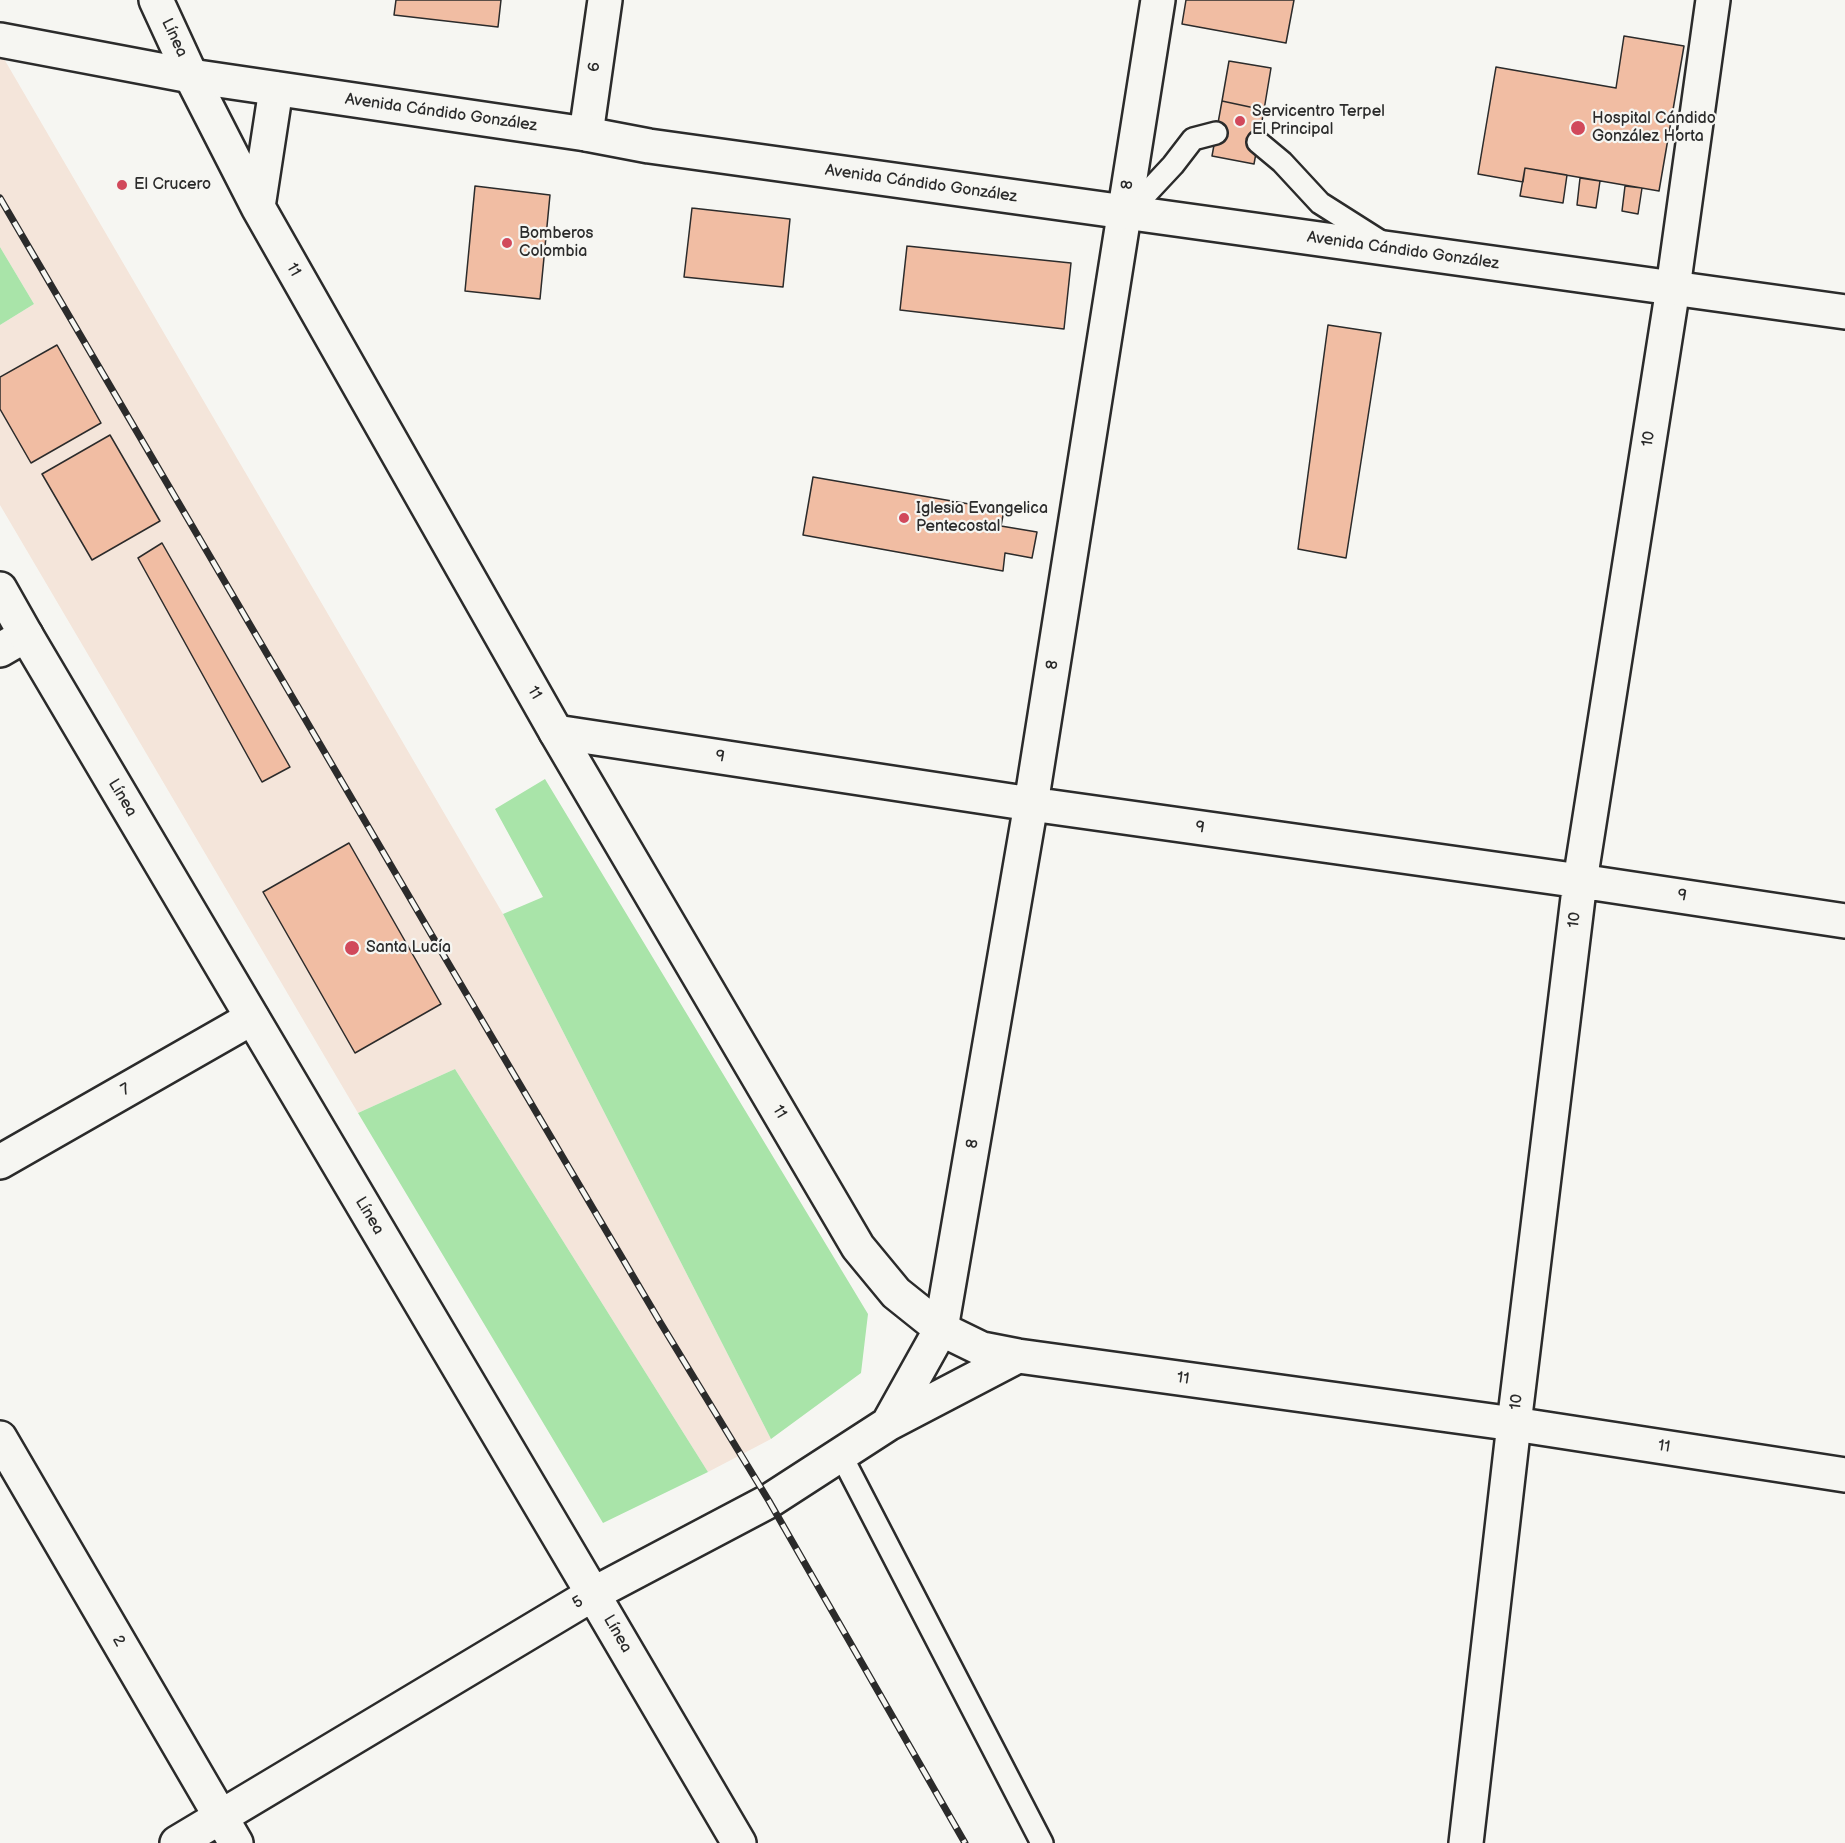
<!DOCTYPE html>
<html>
<head>
<meta charset="utf-8">
<style>
	body { margin:0 }
	canvas { display:block; background:#f6f6f2 }
</style>
</head>
<body>
<canvas width="1845" height="1843"></canvas>
<script>
const ctx = document.querySelector('canvas').getContext('2d');
ctx.lineJoin = 'round';
function fill(path, color) { ctx.fillStyle = color; ctx.fill(path, 'evenodd'); }
const shape = rows => new Path2D(rows.map(r => 'M' + r).join(''));
function trace(path, color, width, dash) { ctx.strokeStyle = color; ctx.lineWidth = width; ctx.lineCap = dash ? 'butt' : 'round'; ctx.setLineDash(dash || []); ctx.stroke(path); }
function label(font, color, halo, rows, align = 'center') {
  ctx.font = font + ' "Balsamiq Sans",sans-serif'; ctx.lineWidth = 4.5; ctx.setLineDash([]); ctx.textBaseline = 'middle'; ctx.strokeStyle = halo; ctx.fillStyle = color; for (const [text, x, y, turn = 0] of rows) {
    ctx.save(); ctx.translate(x, y); ctx.rotate((+turn || 0) * Math.PI / 180); ctx.textAlign = isNaN(turn) ? turn : align; if (halo) ctx.strokeText(text, 0, 0); ctx.fillText(text, 0, 0); ctx.restore();
  }
}
const built = shape([
	[0,52,503,914,771,1439,708,1472,455,1069,358,1113,0,505,0,325,34,304,0,247]
]);
const green = shape([
	[0,247,34,304,0,325],
	[545,779,868,1314,861,1373,771,1439,503,914,543,897,495,809],
	[455,1069,708,1472,603,1523,358,1113]
]);
const building = shape([
	[396,0,501,0,498,27,394,15,396,0],
	[1186,0,1294,0,1286,43,1182,24,1186,0],
	[1624,36,1684,46,1659,191,1525,168,1523,182,1478,174,1496,67,1616,88,1624,36],
	[1229,61,1271,68,1264,110,1222,101,1229,61],
	[1222,101,1264,110,1254,164,1212,156,1222,101],
	[1525,168,1567,175,1563,203,1520,196,1525,168],
	[1580,178,1600,181,1596,208,1577,205,1580,178],
	[475,186,550,195,540,299,465,291,475,186],
	[1625,186,1642,188,1638,214,1622,211,1625,186],
	[692,208,790,219,783,287,684,277,692,208],
	[907,246,1071,263,1064,329,900,310,907,246],
	[1328,325,1381,333,1346,558,1298,549,1328,325],
	[57,345,101,423,31,463,0,409,0,377,57,345],
	[110,435,160,521,92,560,42,474,110,435],
	[813,477,1004,510,1001,526,1037,532,1032,558,1005,553,1003,571,803,535,813,477],
	[162,543,290,767,262,782,138,558,162,543],
	[349,843,441,1004,355,1053,263,892,349,843]
]);
const service = shape([
	[1258,142,1282,162,1320,203,1383,243],
	[1124,213,1145,195,1173,165,1193,139,1216,133],
	[841,1455,1042,1843]
]);
const minor = shape([
	[156,0,191,76],
	[586,134,605,0],
	[0,650,26,635],
	[556,732,1031,804,1580,881,1845,921],
	[0,1162,252,1018],
	[941,1329,1031,804,1158,0],
	[0,1438,236,1843],
	[177,1843,593,1594,739,1843],
	[1466,1843,1514,1424,1580,881,1673,288,1713,0]
]);
const tertiary = shape([
	[191,76,258,207,556,732,858,1247,896,1293,941,1329,982,1349,1018,1356,1514,1424,1845,1475],
	[258,207,276,89],
	[0,589,26,635,593,1594,769,1501,888,1424,941,1329],
	[888,1424,1018,1356]
]);
const secondary = shape([
	[0,40,191,76,586,134,649,146,1845,312]
]);
const rail = shape([
	[0,198,434,939,660,1322,769,1501,965,1843]
]);
const markers = [
	[1240,121,6,"#d1495b"],
	[1578,128,8,"#d1495b"],
	[122,185,6,"#d1495b"],
	[507,243,6,"#d1495b"],
	[904,518,6,"#d1495b"],
	[352,948,8,"#d1495b"]
];
const streetNames = [
	["Línea",174,38,65],
	["6",595,67,-82],
	["Avenida Cándido González",441,113,8],
	["Avenida Cándido González",921,184,8],
	["8",1128,185,-81],
	["Avenida Cándido González",1403,251,8],
	["11",293,270,61],
	["10",1649,439,-81],
	["8",1053,665,-81],
	["11",534,693,60],
	["9",720,757,9],
	["Línea",122,798,59],
	["9",1200,828,8],
	["9",1682,896,9],
	["10",1575,920,-83],
	["7",126,1090,-30],
	["11",779,1112,60],
	["8",973,1144,-80],
	["Línea",369,1216,59],
	["11",1183,1379,8],
	["10",1517,1402,-83],
	["11",1664,1447,9],
	["5",578,1603,-31],
	["Línea",617,1634,60],
	["2",118,1641,60]
];
const poiNames = [
	["Servicentro Terpel",1252,112],
	["El Principal",1252,130],
	["Hospital Cándido",1592,119],
	["González Horta",1592,137],
	["El Crucero",134,185],
	["Bomberos",519,234],
	["Colombia",519,252],
	["Iglesia Evangelica",916,509],
	["Pentecostal",916,527],
	["Santa Lucía",366,948]
];
fill(built, '#f4e5da');
fill(green, '#a9e4a9');
fill(building, '#f1bda3');
trace(building, '#2b2b2b', 1.5);
trace(service, '#2b2b2b', 26);
trace(minor, '#2b2b2b', 38);
trace(tertiary, '#2b2b2b', 38);
trace(secondary, '#2b2b2b', 38);
trace(service, '#f6f6f2', 21);
trace(minor, '#f6f6f2', 33);
trace(tertiary, '#f6f6f2', 33);
trace(secondary, '#f6f6f2', 33);
trace(rail, '#2b2b2b', 7);
trace(rail, '#f6f6f2', 4.5, [14]);
for (const [x, y, r, color] of markers) { const dot = new Path2D(); dot.arc(x, y, r, 0, 2 * Math.PI); ctx.fillStyle = color; ctx.fill(dot); trace(dot, '#f6f6f2', 2); }
label('16px', '#2b2b2b', '#f6f6f2', streetNames);
label('16px', '#2b2b2b', '#f6f6f2', poiNames, 'left');
</script>
</body>
</html>
